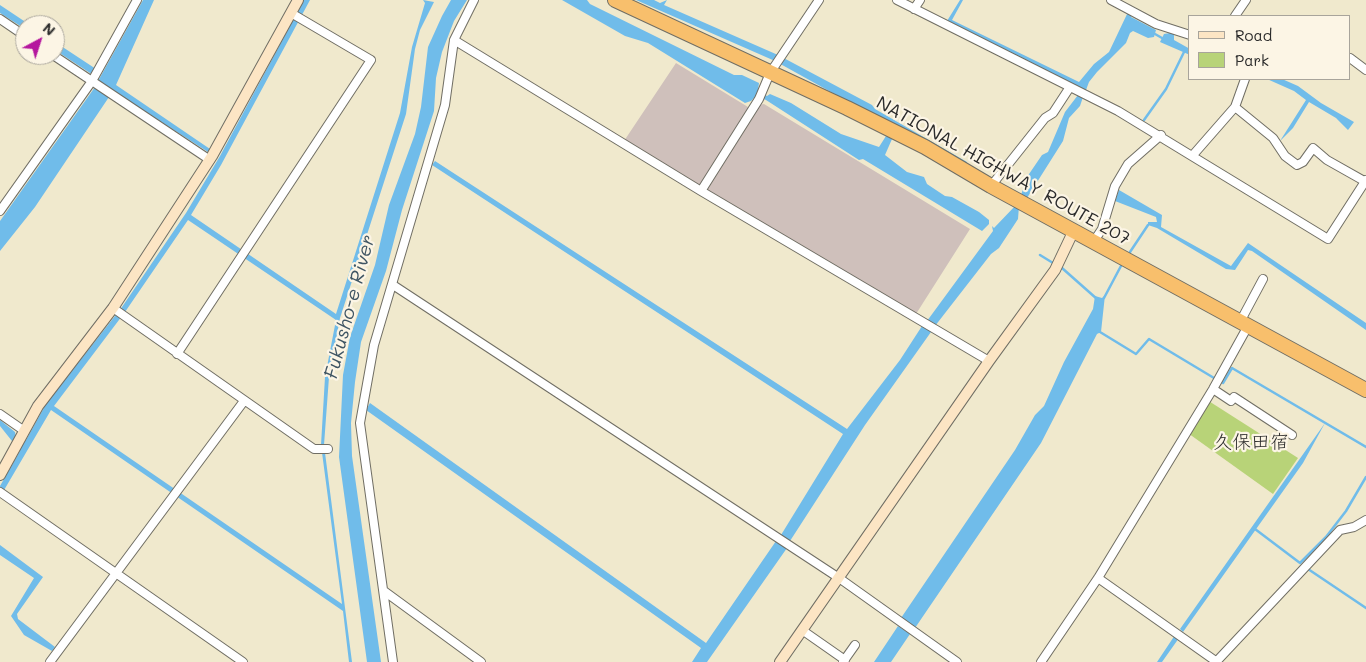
<!DOCTYPE html>
<html>
<head>
<meta charset="utf-8">
<style>
	body { margin:0 }
	#map { position:relative; width:1366px; height:662px; overflow:hidden; background:#f0e9cd; font-family:Mali,sans-serif }
	canvas { display:block }
	.legend { position:absolute; left:1188px; top:15px; width:162px; height:65px; box-sizing:border-box; background:#fcf5e5; border:1px solid #a8a49b; margin:0; padding:6px 9px; list-style:none; font-size:15px; color:#2b2b2b }
	.legend li { display:flex; align-items:center; gap:10px; height:25px }
	.legend b { width:25px; border:1px solid #a8a49b }
	.north { position:absolute; left:15px; top:15px; width:50px; height:50px; box-sizing:border-box; background:#fcf5e5; border:1px solid #a8a49b; border-radius:50%; rotate:40deg; font-size:14px; font-weight:700; line-height:20px; text-align:center; color:#2b2b2b }
	.north::after { content:''; display:block; margin:auto; width:18px; height:22px; background:#b5179e; clip-path:polygon(50% 0,100% 100%,50% 72%,0 100%) }
</style>
</head>
<body>
<div id="map">
<canvas width="1366" height="662"></canvas>
<ul class="legend">
<li><b style="height:6px;background:#fce5c4"></b>Road</li>
<li><b style="height:14px;background:#b8d378"></b>Park</li>
</ul>
<div class="north">N</div>
</div>
<script>
const ctx = document.querySelector('canvas').getContext('2d');
ctx.lineJoin = 'round';
function fill(path, color) { ctx.fillStyle = color; ctx.fill(path, 'evenodd'); }
const shape = rows => new Path2D(rows.map(r => 'M' + r).join(''));
function trace(path, color, width, dash) { ctx.strokeStyle = color; ctx.lineWidth = width; ctx.lineCap = dash ? 'butt' : 'round'; ctx.setLineDash(dash || []); ctx.stroke(path); }
function label(font, color, halo, rows, align = 'center') {
  ctx.font = font + ' Mali,"Klee One",sans-serif'; ctx.lineWidth = 4.5; ctx.setLineDash([]); ctx.textBaseline = 'middle'; ctx.strokeStyle = halo; ctx.fillStyle = color; for (const [text, x, y, turn = 0] of rows) {
    ctx.save(); ctx.translate(x, y); ctx.rotate((+turn || 0) * Math.PI / 180); ctx.textAlign = isNaN(turn) ? turn : align; if (halo) ctx.strokeText(text, 0, 0); ctx.fillText(text, 0, 0); ctx.restore();
  }
}
const industrial = shape([
	[676,63,748,107,764,104,970,229,916,314,624,141]
]);
const green = shape([
	[1204,398,1298,458,1273,494,1185,431]
]);
const water = shape([
	[143,0,154,0,116,85,210,149,208,152,98,81],
	[304,0,310,0,221,165,191,215,336,314,400,113,412,47,425,3,423,0,434,2,420,30,415,49,406,114,340,318,329,377,324,445,352,662,349,662,343,611,51,410,0,497,0,486,20,451,0,426,0,420,15,432,16,438,22,443,26,440,46,404,122,307,186,213,220,156],
	[188,220,336,320,325,377,321,445,342,604,54,406,125,312],
	[451,0,467,0,454,21,442,52,436,78,434,111,402,210,386,271,361,342,355,382,351,423,352,456,381,662,367,662,339,457,343,375,350,337,375,265,389,205,415,134,421,107,428,47,442,16],
	[562,0,587,0,590,4,734,75,742,75,759,83,758,90,767,96,770,94,791,103,841,134,879,147,886,136,892,139,885,155,907,172,924,177,927,184,945,196,952,197,979,212,989,220,989,224,982,231,863,159,859,160,766,100,756,96,751,101,745,103,648,43,625,36],
	[636,0,654,0,660,3,667,0,664,5,778,55,872,105,875,109,967,162,968,168,775,61],
	[960,0,963,0,952,20,1079,82,1094,64,1109,52,1128,12,1132,14,1131,17,1156,30,1154,37,1148,38,1133,31,1130,33,1126,43,1097,72,1089,82,1086,90,947,21],
	[0,5,30,25,25,25,25,29,0,13],
	[1170,33,1174,34,1174,40,1190,49,1190,55,1160,42,1164,34],
	[55,42,96,69,93,75,55,50],
	[1267,79,1282,79,1298,86,1321,103,1354,122,1348,130,1336,118,1309,102,1293,128,1280,141,1306,100,1294,91],
	[95,87,109,97,35,207,0,251,0,221],
	[1078,95,1083,97,1080,106,1069,118,1063,141,1027,198,1021,195,1027,177,1042,155,1048,152,1065,112],
	[435,161,847,429,900,360,922,326,931,332,865,425,790,541,781,535,843,434,432,165],
	[1119,190,1162,215,1161,227,1231,266,1248,243,1366,323,1366,330,1252,251,1248,250,1235,270,1226,269,1157,228,1148,225,1148,222,1157,222,1156,217,1115,201],
	[1016,205,1019,206,1018,219,999,248,991,254,935,326,927,321,993,231,992,226,994,228],
	[1105,295,1101,332,1097,334,1041,443,915,628,901,618,1015,450,1035,415,1044,406,1064,362,1093,309,1095,296,1102,298],
	[370,403,706,643,776,541,787,548,707,662,692,662,701,648,366,410],
	[1325,423,1303,463,1183,632,1180,629],
	[0,545,43,577,17,614,18,619,55,647,52,651,24,635,11,616,34,578,0,555],
	[898,626,910,634,891,662,874,662],
	[1175,635,1179,638,1162,662,1157,662]
]);
const stream = shape([
	[1155,34,1162,38],
	[1144,120,1166,89,1184,52],
	[1130,252,1148,225],
	[1040,255,1053,263],
	[1062,268,1097,299],
	[1104,298,1122,264],
	[1100,332,1136,354,1149,339,1214,378],
	[1223,383,1232,368,1366,447],
	[1255,529,1300,563,1326,537,1346,511,1366,477],
	[1308,569,1366,608]
]);
const street = shape([
	[897,0,1118,111,1328,239,1366,180],
	[1111,0,1156,24,1190,35],
	[914,9,920,0],
	[1235,16,1246,0],
	[0,19,25,36],
	[454,40,701,191,989,361],
	[53,55,210,160],
	[1350,58,1366,70],
	[1235,107,1273,138,1285,156,1297,165,1303,162,1313,148,1327,160,1366,182],
	[1193,155,1235,107,1245,79],
	[991,186,1045,118,1053,113,1070,87],
	[701,191,759,99,770,73,819,0],
	[0,211,92,81,137,0],
	[1094,241,1102,229,1115,186,1128,164,1161,135],
	[393,285,839,578,957,662],
	[113,308,314,449,328,449],
	[1240,322,1263,279],
	[177,354,371,60,291,13],
	[1213,389,1231,401,1234,397,1292,435],
	[0,414,23,430],
	[0,492,243,662],
	[1098,578,1217,662],
	[384,591,481,662],
	[802,630,845,660],
	[50,662,244,401],
	[393,662,360,423,374,345,445,105,454,40,474,0],
	[843,662,855,645],
	[1041,662,1098,578,1213,389,1248,326],
	[1216,662,1340,530,1354,527,1366,520]
]);
const secondary = shape([
	[0,475,38,406,113,308,212,156,298,0],
	[780,662,989,361,1055,270,1074,230]
]);
const highway = shape([
	[615,0,847,108,925,147,991,186,1366,390]
]);
const streetNames = [
	["NATIONAL HIGHWAY ROUTE 207",1003,171,29]
];
const waterNames = [
	["Fukusho-e River",350,307,-75]
];
const neighbourhoodNames = [
	["久保田宿",1251,442]
];
fill(industrial, '#cfc0bb');
fill(green, '#b8d378');
fill(water, '#70bcea');
trace(stream, '#70bcea', 2.5);
trace(street, '#706e64', 10);
trace(secondary, '#706e64', 12);
trace(highway, '#706e64', 16);
trace(street, '#fff', 8);
trace(secondary, '#fce5c4', 10);
trace(highway, '#f8bf6c', 14);
label('18px', '#2b2b2b', '#fcf5e5', streetNames);
label('italic 19px', '#405664', '#fcf5e5', waterNames);
label('19px', '#2b2b2b', '#fcf5e5', neighbourhoodNames);
</script>
</body>
</html>
